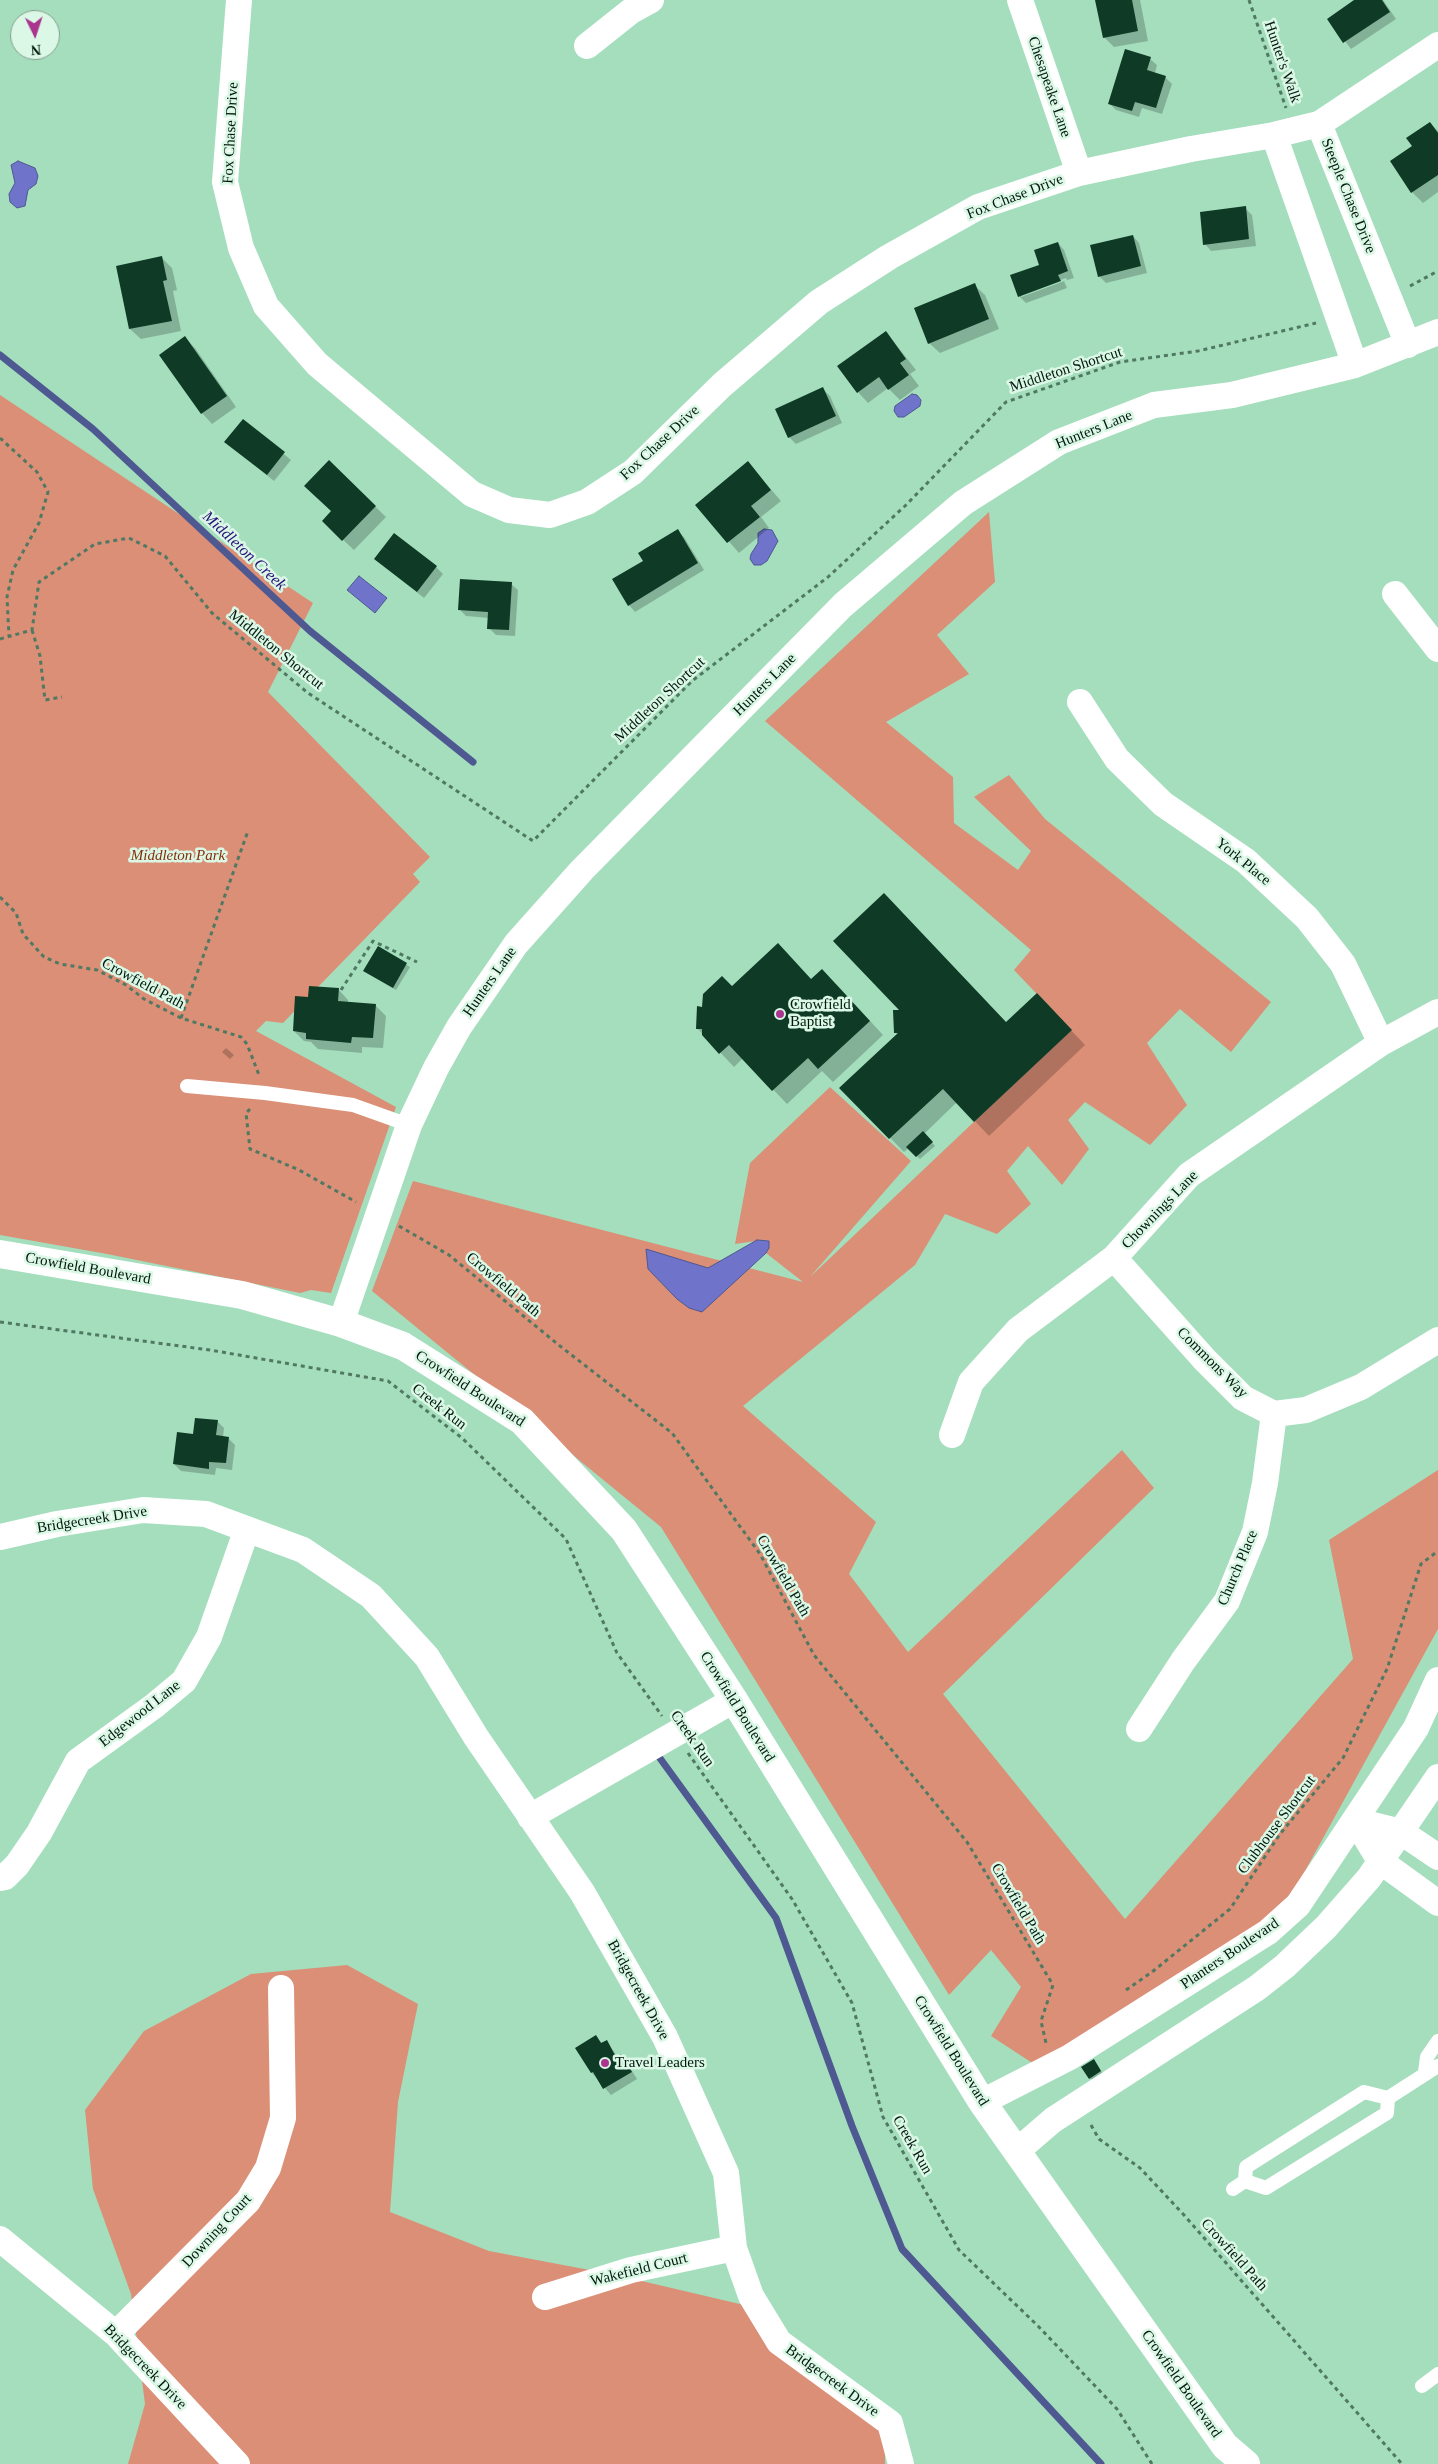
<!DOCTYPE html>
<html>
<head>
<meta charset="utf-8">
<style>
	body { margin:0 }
	#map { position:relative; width:1438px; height:2464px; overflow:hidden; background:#a4debd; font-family:Georgia,serif }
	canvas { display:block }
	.north { position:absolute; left:10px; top:10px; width:50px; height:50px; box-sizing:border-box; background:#dbf8e6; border:1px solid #849e8f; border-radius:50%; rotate:176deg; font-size:14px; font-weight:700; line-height:20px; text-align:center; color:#02180d }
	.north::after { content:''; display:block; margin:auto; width:18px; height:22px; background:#ab358e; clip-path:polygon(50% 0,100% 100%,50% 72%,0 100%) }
</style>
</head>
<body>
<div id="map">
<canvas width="1438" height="2464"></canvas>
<div class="north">N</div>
</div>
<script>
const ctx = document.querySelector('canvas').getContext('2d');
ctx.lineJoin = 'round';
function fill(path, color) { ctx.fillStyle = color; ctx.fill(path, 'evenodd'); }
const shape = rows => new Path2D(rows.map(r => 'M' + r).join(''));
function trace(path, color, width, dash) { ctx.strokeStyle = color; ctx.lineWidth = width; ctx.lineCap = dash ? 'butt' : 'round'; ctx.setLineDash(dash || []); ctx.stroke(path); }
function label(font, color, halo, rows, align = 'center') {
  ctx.font = font + ' Georgia,serif'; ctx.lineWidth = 5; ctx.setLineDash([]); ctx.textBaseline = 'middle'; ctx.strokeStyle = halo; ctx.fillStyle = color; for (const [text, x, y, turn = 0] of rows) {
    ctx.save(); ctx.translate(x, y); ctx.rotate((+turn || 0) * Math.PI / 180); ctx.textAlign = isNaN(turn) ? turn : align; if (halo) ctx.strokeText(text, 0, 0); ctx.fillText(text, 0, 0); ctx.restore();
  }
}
const green = shape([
	[0,395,313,603,268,692,430,857,413,874,420,882,283,1023,266,1021,256,1031,396,1107,331,1293,311,1290,300,1293,107,1254,0,1235],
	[989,512,995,582,937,635,969,674,886,722,953,777,954,823,1018,870,1031,851,974,797,1009,775,1045,819,1271,1002,1231,1052,1180,1009,1147,1043,1187,1105,1150,1145,1085,1102,1068,1120,1089,1149,1062,1185,1028,1146,1007,1171,1031,1204,997,1234,945,1214,915,1265,743,1406,876,1522,849,1574,908,1652,1122,1450,1154,1488,943,1694,1125,1919,1353,1659,1329,1540,1438,1470,1438,1629,1283,1911,1040,2068,991,2036,1021,1987,991,1950,949,1995,661,1527,372,1291,413,1181,803,1282,766,1253,769,1248,769,1241,763,1240,735,1244,750,1163,830,1087,911,1161,810,1277,1071,1030,1014,970,1031,950,765,721],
	[347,1965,418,2004,398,2102,390,2212,489,2251,616,2275,744,2305,885,2429,885,2464,128,2464,145,2404,131,2294,93,2189,85,2110,144,2031,251,1974]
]);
const water = shape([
	[18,161,35,168,38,176,36,184,28,190,25,206,17,208,10,202,9,194,15,183,11,165,18,161],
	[912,394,917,395,921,400,920,406,904,417,898,417,894,411,895,406,912,394],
	[764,529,772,530,778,541,767,561,761,565,754,565,750,559,751,554,758,543,758,533,764,529],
	[359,576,387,598,375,613,347,590,359,576],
	[757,1240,769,1241,769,1248,766,1253,702,1312,689,1308,677,1299,648,1269,646,1249,708,1268,757,1240]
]);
const shadow = shape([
	[1097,0,1140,0,1148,41,1114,47,1104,37],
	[1356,0,1383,0,1396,19,1351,49,1328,19],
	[1150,59,1157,65,1155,73,1165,77,1172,84,1162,114,1142,108,1139,117,1116,110,1109,103],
	[1430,123,1438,131,1438,192,1423,203,1412,192,1391,162,1413,147],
	[1245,208,1252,215,1256,246,1211,251,1205,244],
	[1133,236,1139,243,1147,273,1106,283,1099,276],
	[1058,243,1064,250,1074,278,1064,281,1067,288,1026,303,1019,296],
	[1066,278,1067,280,1021,297,1021,294],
	[162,258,172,268,177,290,173,291,181,331,141,339,130,329,117,267],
	[974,285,985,295,999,329,940,353,929,343],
	[886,332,916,370,910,374,919,386,900,400,888,388,868,403,858,392],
	[185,338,195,348,236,407,212,424,202,413],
	[823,389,830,396,842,423,796,444,789,437],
	[243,420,291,460,274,481,233,448],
	[329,462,386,517,354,550,323,521,333,512],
	[748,463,781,501,761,517,769,528,739,553,697,505],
	[677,531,684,537,704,570,635,612,629,605,645,561],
	[375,559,436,567,443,574,424,598],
	[511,584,518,590,515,636,496,635,489,628,489,618,466,616,460,610],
	[378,948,410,967,396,990,364,971],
	[811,980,836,984,883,1035,833,1082,822,1071,787,1104,743,1058,734,1067,697,1028,704,1008,732,988],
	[338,989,348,1000,348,1003,375,1005,386,1016,383,1048,362,1047,362,1053,318,1049,311,1042,304,1041,294,1031],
	[1051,1009,1085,1045,989,1136,957,1102,924,1134,935,1146,920,1159,909,1148,904,1152,841,1088,898,1035,895,1032,1006,1023],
	[226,1048,234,1055,230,1059,222,1052],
	[218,1422,224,1428,223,1437,228,1438,235,1445,232,1470,216,1468,215,1475,181,1471,174,1464,195,1436],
	[596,2037,603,2044,606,2042,618,2057,620,2056,627,2063,637,2079,611,2095,592,2073],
	[1097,2064,1103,2074,1093,2081,1090,2078]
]);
const stream = shape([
	[0,355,93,429,310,631,473,762],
	[654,1750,776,1918,852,2126,902,2249,1101,2464]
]);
const building = shape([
	[1095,0,1132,0,1138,31,1103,38],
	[1354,0,1382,0,1390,12,1343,43,1327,19],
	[1125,49,1151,57,1147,70,1166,76,1156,108,1135,102,1132,111,1108,104],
	[1430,122,1438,133,1438,175,1411,193,1390,161,1412,146,1406,138],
	[1246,206,1249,239,1203,245,1200,212],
	[1133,235,1141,266,1098,277,1090,245],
	[1058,242,1068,271,1058,275,1061,281,1018,297,1010,275,1039,265,1034,250],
	[162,256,167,280,163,281,172,321,129,329,116,266],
	[975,283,989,319,928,344,914,308],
	[886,331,906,359,900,363,909,375,888,390,879,377,857,393,837,366],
	[185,336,227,396,201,414,159,355],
	[823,387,836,416,788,438,775,409],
	[243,419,285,452,267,475,224,442],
	[329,460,376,506,342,541,322,521,331,511,304,486],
	[748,461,771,490,751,506,760,517,727,543,695,505],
	[678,529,698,563,628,606,612,579,643,561,638,553],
	[394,533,437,566,417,592,374,559],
	[460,579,512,582,509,630,487,629,488,612,458,610],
	[884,893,1006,1022,1037,993,1072,1030,974,1122,943,1089,889,1139,839,1088,898,1033,894,1033,893,1010,899,1010,833,941],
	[778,943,811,979,822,969,870,1021,818,1069,808,1058,772,1091,729,1045,719,1054,702,1035,702,1029,696,1029,697,1006,702,1007,703,994,722,976,732,986],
	[378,946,407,963,393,988,363,971],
	[309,986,339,988,338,1001,376,1004,373,1038,352,1037,351,1043,306,1039,306,1033,293,1031,295,996,308,997],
	[923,1131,933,1142,916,1157,906,1147],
	[195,1418,218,1420,216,1435,229,1437,226,1463,209,1462,209,1469,173,1464,177,1432,193,1434],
	[596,2035,601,2043,607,2040,616,2057,621,2054,632,2072,603,2089,593,2072,591,2073,575,2048],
	[1094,2059,1101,2071,1089,2079,1081,2067]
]);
const path = shape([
	[1249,0,1286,108],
	[1410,286,1438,271],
	[0,438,37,472,48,492,39,523,13,570,7,597,9,636],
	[32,630,40,656,45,700,62,697],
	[0,639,32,630,39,582,95,544,129,538,165,556,212,613,308,693,533,841,692,681,828,577,905,506,1006,402,1120,362,1198,351,1316,323],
	[0,897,16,913,23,934,44,957,60,964,97,970,126,985,144,999,181,1018,241,1037,247,1044,259,1075],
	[341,990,373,941,417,962],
	[181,1018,248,831],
	[250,1109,246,1113,250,1149,299,1170,356,1202],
	[399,1226,449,1255,560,1346,672,1433,760,1554,814,1655,967,1842,1053,1985,1041,2021,1046,2043],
	[0,1322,210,1350,388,1381,462,1438,566,1539,617,1653,662,1716],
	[688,1753,792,1899,852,2003,883,2117,959,2250,1038,2326,1117,2409,1152,2464],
	[1126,1990,1152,1972,1230,1909,1280,1834,1343,1758,1387,1669,1421,1564,1438,1551],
	[1091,2125,1099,2139,1140,2168,1184,2215,1402,2464]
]);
const lane = shape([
	[187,1086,265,1093,353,1105,409,1125],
	[1425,2072,1427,2057,1438,2041],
	[1245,2181,1246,2167,1364,2092,1388,2098,1438,2066],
	[1233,2189,1245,2181,1266,2188,1387,2113,1388,2098],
	[1422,2386,1438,2374]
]);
const street = shape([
	[239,0,225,182,241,248,266,306,317,364,472,494,509,510,550,515,587,502,633,472,722,385,819,302,889,257,978,207,1079,173,1191,149,1274,135,1319,124,1438,45],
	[1020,0,1079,173],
	[587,46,631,11,651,0],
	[1319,124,1408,345],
	[1274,135,1355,365],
	[1395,594,1438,649],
	[1080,702,1117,759,1163,804,1246,861,1307,918,1343,964,1381,1043],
	[1114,1258,1205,1360,1243,1398,1274,1414,1306,1410,1361,1387,1438,1340],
	[341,1323,409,1125,436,1068,459,1027,516,944,582,870,843,605,963,503,1059,442,1154,405,1232,395,1355,365,1438,332],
	[952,1435,971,1382,1018,1330,1114,1258,1189,1175,1381,1043,1438,1012],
	[0,1537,57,1524,143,1510,206,1514,303,1550,371,1596,427,1657,476,1737,582,1892,665,2037,726,2173,734,2248,751,2296,779,2342,890,2423,901,2464],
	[1139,1729,1183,1661,1227,1601,1255,1532,1265,1483,1274,1414],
	[530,1817,734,1700],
	[1438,1857,1401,1832,1356,1821,1380,1861,1438,1903],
	[0,1878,5,1877,17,1865,39,1833,78,1761,154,1706,184,1681,209,1637,247,1529],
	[982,2102,1070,2057,1268,1932,1298,1905,1416,1728,1438,1680],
	[1017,2151,1053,2120,1257,1988,1285,1966,1326,1927,1369,1878,1438,1777],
	[0,2239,116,2334,237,2464],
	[545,2297,631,2270,734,2248],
	[116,2334,248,2201,268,2168,283,2118,281,1988]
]);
const secondary = shape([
	[0,1254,242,1295,341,1323,403,1346,522,1421,624,1530,734,1700,982,2102,1225,2446,1246,2464]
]);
const markers = [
	[780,1014,5,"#ab358e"],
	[605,2063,5,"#ab358e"]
];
const streetNames = [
	["Hunter's Walk",1282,62,71],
	["Chesapeake Lane",1049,87,71],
	["Fox Chase Drive",231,133,-87],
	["Steeple Chase Drive",1348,196,68],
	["Fox Chase Drive",1015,197,-21],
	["Middleton Shortcut",1066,370,-18],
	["Hunters Lane",1094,430,-22],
	["Fox Chase Drive",660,443,-43],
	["Middleton Shortcut",276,650,39],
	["Hunters Lane",765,685,-45],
	["Middleton Shortcut",660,700,-43],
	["York Place",1243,862,39],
	["Hunters Lane",490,982,-55],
	["Crowfield Path",143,984,28],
	["Chownings Lane",1160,1210,-46],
	["Crowfield Boulevard",88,1269,10],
	["Crowfield Path",503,1285,40],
	["Commons Way",1212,1363,45],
	["Crowfield Boulevard",470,1389,33],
	["Creek Run",439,1407,38],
	["Bridgecreek Drive",92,1520,-9],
	["Church Place",1238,1568,-67],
	["Crowfield Path",783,1576,60],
	["Crowfield Boulevard",737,1707,58],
	["Edgewood Lane",140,1714,-38],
	["Creek Run",692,1739,55],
	["Clubhouse Shortcut",1277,1825,-53],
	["Crowfield Path",1018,1904,59],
	["Planters Boulevard",1230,1954,-34],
	["Bridgecreek Drive",638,1990,61],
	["Crowfield Boulevard",951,2051,58],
	["Creek Run",912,2145,60],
	["Downing Court",217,2231,-47],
	["Crowfield Path",1234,2255,48],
	["Wakefield Court",639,2270,-14],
	["Bridgecreek Drive",145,2367,46],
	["Bridgecreek Drive",832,2381,36],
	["Crowfield Boulevard",1181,2384,55]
];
const parkNames = [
	["Middleton Park",178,856]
];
const poiNames = [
	["Crowfield",790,1005],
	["Baptist",790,1022],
	["Travel Leaders",615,2063]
];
const waterNames = [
	["Middleton Creek",244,551,43]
];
fill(green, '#da8f76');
fill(water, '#6f73c9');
trace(water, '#4e5891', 1);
fill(shadow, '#0003');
trace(stream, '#4e5891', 7);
fill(building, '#0e3a26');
trace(path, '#507862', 3, [4, 4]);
trace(lane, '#fff', 14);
trace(street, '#fff', 26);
trace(secondary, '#fff', 28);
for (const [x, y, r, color] of markers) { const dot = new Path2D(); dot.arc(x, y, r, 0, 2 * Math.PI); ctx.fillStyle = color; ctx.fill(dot); trace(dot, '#dbf8e6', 2); }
label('15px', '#02180d', '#dbf8e6', streetNames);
label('italic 15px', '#862e0a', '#dbf8e6', parkNames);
label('15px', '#02180d', '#dbf8e6', poiNames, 'left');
label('italic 16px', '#250f79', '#dbf8e6', waterNames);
</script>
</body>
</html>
